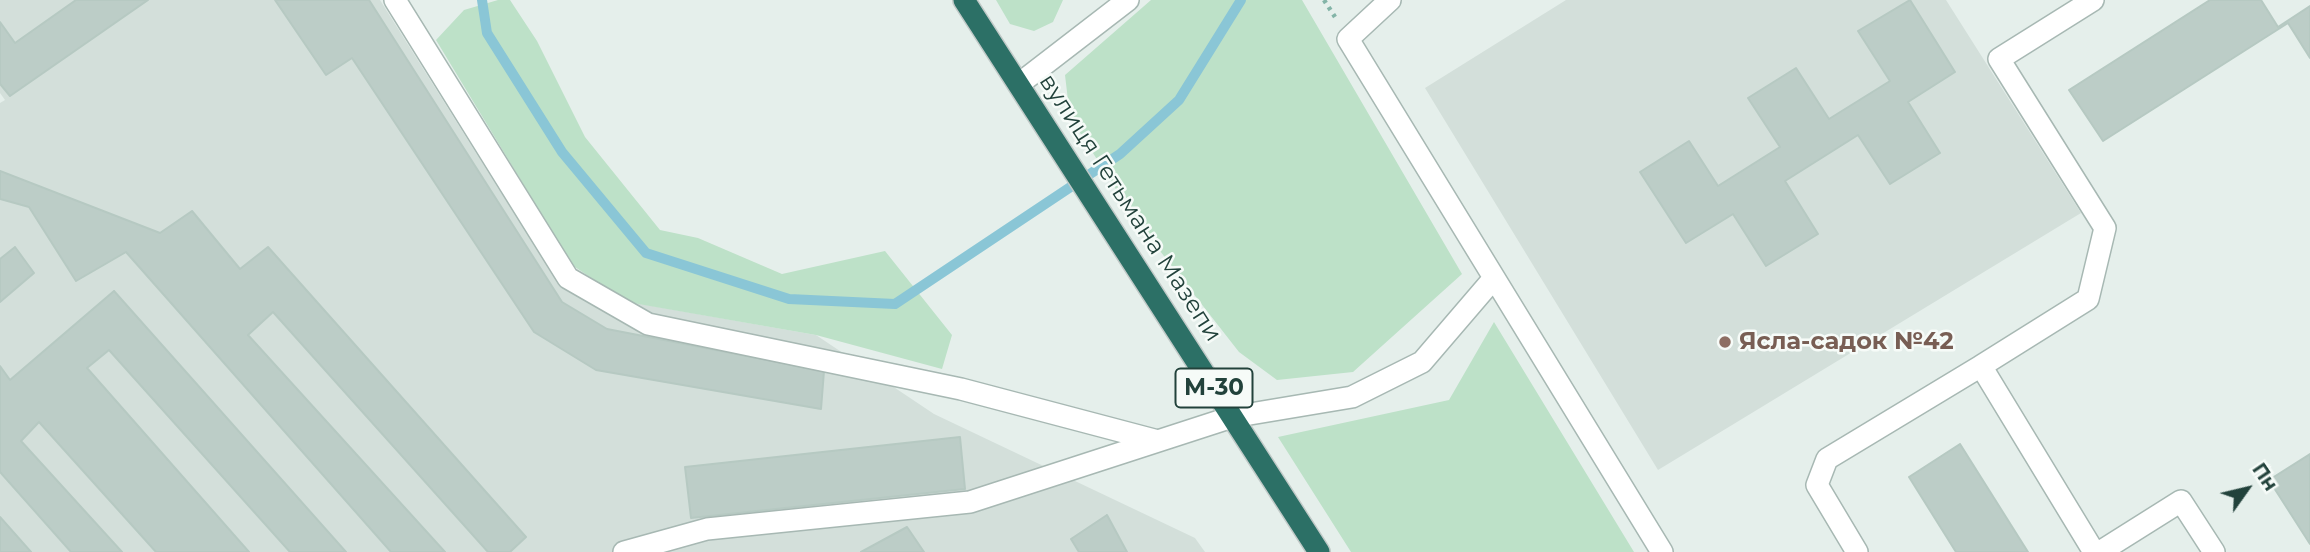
<!DOCTYPE html>
<html>
<head>
<meta charset="utf-8">
<style>
	body { margin:0 }
	#map { position:relative; width:2310px; height:552px; overflow:hidden; background:#e5efeb; font-family:Montserrat,sans-serif }
	canvas { display:block }
	.north { position:absolute; left:2212px; top:454px; width:70px; height:70px; -webkit-text-stroke:5px #f6fbf8; paint-order:stroke; rotate:56deg; font-size:19px; font-weight:700; line-height:28px; text-align:center; color:#22423b }
	.north::after { content:''; display:block; margin:auto; width:24px; height:32px; background:#22423b; clip-path:polygon(50% 0,100% 100%,50% 72%,0 100%) }
</style>
</head>
<body>
<div id="map">
<canvas width="2310" height="552"></canvas>
<div class="north">Пн</div>
</div>
<script>
const ctx = document.querySelector('canvas').getContext('2d');
ctx.lineJoin = 'round';
function fill(path, color) { ctx.fillStyle = color; ctx.fill(path, 'evenodd'); }
const shape = rows => new Path2D(rows.map(r => 'M' + r).join(''));
function trace(path, color, width, dash) { ctx.strokeStyle = color; ctx.lineWidth = width; ctx.lineCap = dash ? 'butt' : 'round'; ctx.setLineDash(dash || []); ctx.stroke(path); }
function label(font, color, halo, rows, align = 'center') {
  ctx.font = font + ' Montserrat,sans-serif'; ctx.lineWidth = 5; ctx.setLineDash([]); ctx.textBaseline = 'middle'; ctx.strokeStyle = halo; ctx.fillStyle = color; for (const [text, x, y, turn = 0] of rows) {
    ctx.save(); ctx.translate(x, y); ctx.rotate((+turn || 0) * Math.PI / 180); ctx.textAlign = isNaN(turn) ? turn : align; if (halo) ctx.strokeText(text, 0, 0); ctx.fillText(text, 0, 0); ctx.restore();
  }
}
const built = shape([
	[0,0,380,0,498,188,568,291,816,335,934,414,1195,538,1205,552,0,552,0,103,5,100,0,93],
	[1566,0,1946,0,2081,213,1658,470,1425,88]
]);
const green = shape([
	[498,0,510,0,537,41,585,137,660,230,698,238,782,274,885,251,952,335,942,369,816,335,627,302,572,265,436,40,464,10],
	[996,0,1063,0,1053,22,1034,31,1010,24],
	[1151,0,1302,0,1462,274,1353,372,1277,380,1239,352,1135,219,1070,117,1065,75],
	[1494,322,1634,552,1351,552,1278,437,1449,400]
]);
const stream = shape([
	[482,0,487,33,562,152,646,253,789,299,895,304,1120,154,1179,100,1241,0]
]);
const building = shape([
	[76,0,148,0,10,96,0,84,0,22,15,43,76,0],
	[275,0,369,0,562,302,607,329,824,371,821,409,596,370,534,332,352,58,326,75,275,0],
	[1910,0,1955,72,1908,102,1940,153,1890,184,1858,135,1785,181,1818,234,1766,266,1733,214,1686,243,1640,172,1689,141,1718,186,1780,147,1748,98,1796,68,1829,119,1890,81,1858,31,1910,0],
	[2210,0,2261,0,2278,27,2310,6,2310,58,2288,23,2103,141,2069,90,2210,0],
	[0,171,160,233,192,211,240,269,268,247,526,537,510,552,488,552,273,312,248,335,445,552,391,552,126,252,76,281,29,207,0,199,0,171],
	[15,247,34,273,0,302,0,259,15,247],
	[114,291,346,552,290,552,109,350,87,368,249,552,156,552,39,422,21,441,122,552,71,552,0,472,0,366,10,380,114,291],
	[960,437,965,489,691,518,685,467,960,437],
	[1960,444,2028,552,1956,552,1909,477,1960,444],
	[2310,454,2310,544,2269,480,2310,454],
	[1107,515,1127,552,1079,552,1071,539,1107,515],
	[0,517,31,552,0,552,0,517],
	[907,527,924,552,861,552,907,527]
]);
const path = shape([
	[1324,0,1335,17]
]);
const minor = shape([
	[395,0,568,278,648,324,961,389,1158,441],
	[1390,0,1348,39,1662,552],
	[2093,0,1999,59,2105,228,2088,299,1981,366,2094,552],
	[1019,84,1128,0],
	[624,552,707,529,970,502,1232,417,1352,397,1422,362,1494,278],
	[1857,552,1817,485,1827,459,1981,366],
	[2100,552,2181,501,2214,552]
]);
const highway = shape([
	[964,0,1319,552]
]);
const markers = [
	[1725,342,7,"#8d6e63"]
];
const shields = [
	[1214,388,77]
];
const shieldNames = [
	["М-30",1214,388]
];
const streetNames = [
	["вулиця Гетьмана Мазепи",1130,208,57]
];
const educationNames = [
	["Ясла-садок №42",1739,342]
];
fill(built, '#d3dfda');
fill(green, '#bde1c8');
trace(stream, '#8ac6d6', 10);
fill(building, '#bccdc7');
trace(building, '#b6c9c2', 2);
trace(minor, '#a7b8b3', 24);
trace(highway, '#c1cac8', 24);
trace(path, '#83b4a7', 4.5, [3.5, 5]);
trace(minor, '#fff', 21);
trace(highway, '#2c7066', 21);
for (const [x, y, r, color] of markers) { const dot = new Path2D(); dot.arc(x, y, r, 0, 2 * Math.PI); ctx.fillStyle = color; ctx.fill(dot); trace(dot, '#f6fbf8', 2.5); }
for (const [x, y, w] of shields) { const box = new Path2D(); box.roundRect(x - w / 2, y - 19.5, w, 39, 5); ctx.fillStyle = '#f6fbf8'; ctx.fill(box); trace(box, '#22423b', 2); }
label('bold 23px', '#22423b', null, shieldNames);
label('24px', '#22423b', '#f6fbf8', streetNames);
label('bold 24px', '#785e54', '#f6fbf8', educationNames, 'left');
</script>
</body>
</html>
